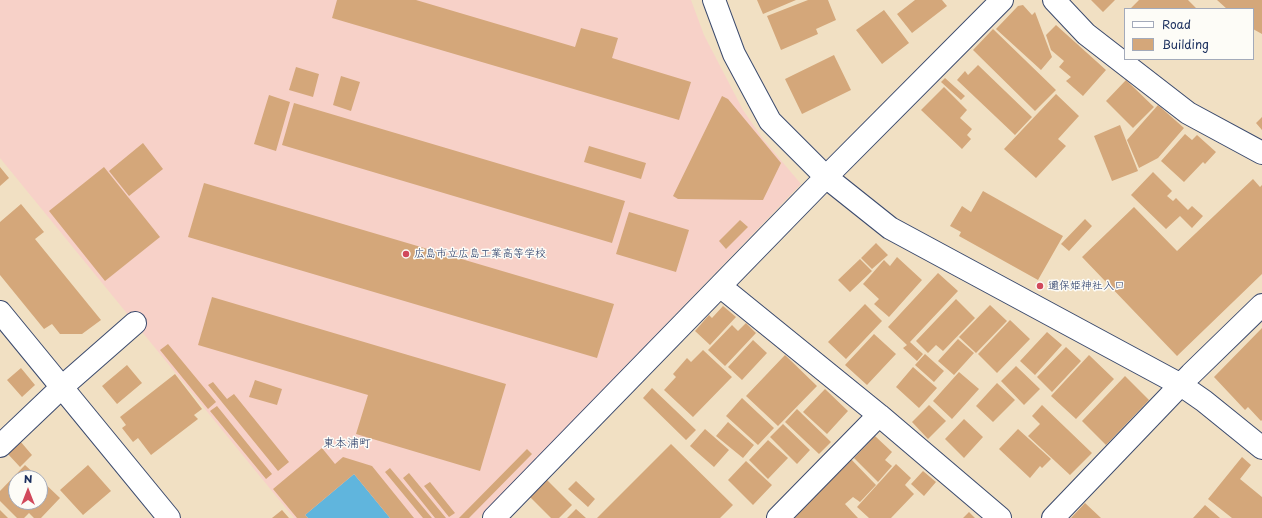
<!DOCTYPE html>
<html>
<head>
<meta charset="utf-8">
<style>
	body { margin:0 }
	#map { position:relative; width:1262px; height:518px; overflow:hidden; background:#f1e0c3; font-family:"Playpen Sans",sans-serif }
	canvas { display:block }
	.legend { position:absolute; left:1124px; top:8px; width:130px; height:52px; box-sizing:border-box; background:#fdfcf7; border:1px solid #a3aaba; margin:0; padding:5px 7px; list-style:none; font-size:12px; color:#1b2f5e }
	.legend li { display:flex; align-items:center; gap:8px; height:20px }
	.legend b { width:20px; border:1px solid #a3aaba }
	.north { position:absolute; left:8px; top:470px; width:40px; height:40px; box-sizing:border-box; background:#fdfcf7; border:1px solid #a3aaba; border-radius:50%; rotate:0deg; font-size:11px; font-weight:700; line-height:16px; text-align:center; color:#1b2f5e }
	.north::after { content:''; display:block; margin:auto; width:14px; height:18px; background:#d1495b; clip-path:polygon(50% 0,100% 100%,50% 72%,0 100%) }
</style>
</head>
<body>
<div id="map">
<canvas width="1262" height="518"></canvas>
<ul class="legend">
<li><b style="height:5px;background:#fff"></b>Road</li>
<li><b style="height:11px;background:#d4a77a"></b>Building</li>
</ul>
<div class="north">N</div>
</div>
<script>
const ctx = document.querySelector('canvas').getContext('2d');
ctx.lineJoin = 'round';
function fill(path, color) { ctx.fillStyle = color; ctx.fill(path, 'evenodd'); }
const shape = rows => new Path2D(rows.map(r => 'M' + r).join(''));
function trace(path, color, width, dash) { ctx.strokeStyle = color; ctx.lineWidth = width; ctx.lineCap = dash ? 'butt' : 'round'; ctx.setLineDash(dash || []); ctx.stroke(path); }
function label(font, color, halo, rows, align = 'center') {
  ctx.font = font + ' "Playpen Sans","Klee One",sans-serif'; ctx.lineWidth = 3; ctx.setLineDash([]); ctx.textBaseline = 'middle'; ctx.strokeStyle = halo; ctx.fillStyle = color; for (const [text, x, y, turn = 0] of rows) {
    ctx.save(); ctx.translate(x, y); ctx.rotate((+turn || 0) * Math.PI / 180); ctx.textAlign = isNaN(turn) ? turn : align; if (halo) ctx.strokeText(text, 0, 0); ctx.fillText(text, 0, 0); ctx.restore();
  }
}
const built = shape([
	[0,0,691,0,704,35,743,110,763,139,801,184,479,518,294,518,0,158]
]);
const water = shape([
	[354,474,390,518,308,518,305,515]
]);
const building = shape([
	[337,0,416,0,575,47,581,28,618,38,612,58,691,82,679,120,332,18],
	[757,0,796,0,763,14],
	[808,0,828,0,836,20,816,29,818,34,781,50,767,16],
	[915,0,942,0,947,6,912,33,897,14],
	[1091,0,1115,0,1103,12],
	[1139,0,1188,0,1197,9,1130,9],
	[1217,0,1262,0,1262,34,1253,29,1253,9,1227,9],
	[1023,5,1032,15,1035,12,1052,57,1041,70,996,29,1018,6],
	[884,10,909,43,882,64,856,30],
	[1056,25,1106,70,1083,96,1066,81,1071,77,1059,67,1064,61,1051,50,1046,35],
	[993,29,1056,90,1035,111,973,50],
	[834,55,851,90,802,114,785,79],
	[978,65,1032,117,1015,135,957,80,965,71,968,75],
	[296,67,319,74,313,97,289,90],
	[341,76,360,82,351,111,333,105],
	[945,78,965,96,961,100,941,82],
	[1126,80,1154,107,1133,128,1106,101],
	[944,87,967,110,960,118,972,129,967,135,971,139,962,149,921,110],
	[1056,94,1079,116,1058,139,1066,146,1036,178,1004,149],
	[269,95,290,102,276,151,254,144],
	[722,96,728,99,781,163,763,200,678,199,673,196],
	[294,103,625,201,612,243,282,145],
	[1158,105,1184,128,1158,158,1139,168,1127,140],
	[1262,117,1262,130,1256,123],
	[1120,125,1138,171,1112,181,1094,136],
	[1185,134,1192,140,1197,135,1216,152,1205,164,1203,162,1184,182,1161,161],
	[143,143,163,169,129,196,109,171],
	[589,146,646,163,641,179,584,162],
	[0,167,9,178,0,186],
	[104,167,160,237,105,281,49,211],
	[1153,172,1172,191,1167,196,1173,201,1176,198,1188,210,1192,206,1203,216,1192,228,1180,216,1166,229,1131,195],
	[1253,179,1260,187,1262,185,1262,274,1177,356,1082,257,1134,207,1177,251],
	[204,183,614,304,597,358,188,237],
	[983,191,1063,236,1038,280,959,236,961,232,950,226,962,206,971,212],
	[21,204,44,232,35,239,101,320,82,334,60,334,52,324,44,329,0,275,0,222],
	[629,212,689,230,676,272,616,254],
	[1085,219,1092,226,1069,251,1061,244],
	[740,220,748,227,726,249,719,241],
	[876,243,888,255,872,269,861,258],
	[897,257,922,280,889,317,874,304,879,299,863,284,884,260,890,266],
	[860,259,872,271,850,292,838,280],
	[938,273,958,291,910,342,923,354,917,361,903,348,907,345,888,327],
	[212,297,506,384,480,471,356,434,368,395,198,345],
	[956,299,975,318,943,351,936,345,928,353,916,341],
	[865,304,882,321,846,359,828,342],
	[990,305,1007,321,976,353,959,337],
	[723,306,736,317,710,345,695,331,709,315,712,318],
	[1010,320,1030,339,997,373,978,354],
	[746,323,756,333,725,366,708,350,732,325,738,331],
	[1262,328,1262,420,1261,421,1248,407,1245,410,1214,377],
	[1047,332,1062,345,1035,375,1020,361],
	[874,334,896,354,867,385,845,365],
	[958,339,974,353,954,375,938,361],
	[753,340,767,353,742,380,728,367],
	[168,344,216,402,208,409,160,350],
	[1066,347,1081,361,1052,392,1037,377],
	[703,350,732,377,693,417,664,390,676,377,673,374,687,358,691,362],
	[925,354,944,371,934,382,915,365],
	[785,355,817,386,778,426,746,396],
	[1089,355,1114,379,1076,419,1051,396],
	[127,365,142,383,117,404,102,386],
	[1016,366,1040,389,1024,405,1001,381],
	[913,367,937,388,919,408,896,387],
	[21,368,35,385,22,397,7,380],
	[959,372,979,389,952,419,933,401],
	[175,374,202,409,194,415,198,419,151,455,138,438,133,442,122,428,126,425,120,417],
	[1125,376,1149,400,1106,445,1082,421],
	[255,380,282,389,277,405,249,397],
	[213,382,227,399,234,394,289,462,278,471,208,385],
	[997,383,1015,400,993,422,976,406],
	[652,388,696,430,686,440,643,398],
	[825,389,848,411,827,434,803,412],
	[742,398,774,428,758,445,726,416],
	[929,405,946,421,928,439,912,422],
	[1042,405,1092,453,1070,475,1028,436,1040,424,1032,416],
	[217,406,272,474,266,479,210,411],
	[797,409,831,442,819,454,785,422],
	[964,419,983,437,964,458,945,439],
	[728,422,754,445,743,458,716,436],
	[783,424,810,450,797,464,770,437],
	[705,429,729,450,714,467,690,446],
	[1018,429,1051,459,1042,468,1040,466,1030,478,999,449],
	[875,436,892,452,885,460,892,466,878,482,854,458],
	[768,440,788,458,768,479,749,460],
	[20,441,32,455,20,467,7,453],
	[671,444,733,505,720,518,597,518],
	[322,448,335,464,343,457,372,466,414,518,390,518,354,474,305,515,308,518,297,518,273,489],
	[527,449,532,454,469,518,459,518],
	[848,456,876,485,860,502,853,497,845,504,858,518,790,518],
	[1242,457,1251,465,1240,479,1262,497,1262,518,1232,518,1208,499],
	[746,461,772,485,753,505,728,480],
	[896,464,911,478,905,485,914,494,891,518,869,518,857,507],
	[25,465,39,478,16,478,16,502,40,502,40,479,60,498,41,518,34,518,29,513,24,518,17,518,0,501,0,491],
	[88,465,111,491,83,515,60,490],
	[390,468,432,518,423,518,385,472],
	[923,471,936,482,924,496,911,484],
	[409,473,446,518,435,518,403,478],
	[547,480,572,505,559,518,551,518,530,497],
	[576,481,595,499,588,507,568,489],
	[430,482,455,513,449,517,424,486],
	[1085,503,1101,518,1071,518],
	[1205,505,1220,518,1193,518],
	[576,509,586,518,567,518],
	[0,510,8,518,0,518],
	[282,510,289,518,272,518],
	[969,512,975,518,963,518]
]);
const street = shape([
	[714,0,734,54,770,121,826,177,890,228,1181,385,1204,401,1262,448],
	[1054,0,1086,34,1188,113,1262,153],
	[720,286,879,415,1000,518],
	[0,312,169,518],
	[0,446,62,387,135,323],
	[494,518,826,177,1002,0],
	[778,518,879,415],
	[1053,518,1191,374,1262,305]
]);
const markers = [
	[406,254,4,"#d1495b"],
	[1040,286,4,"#d1495b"]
];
const poiNames = [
	["広島市立広島工業高等学校",414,254],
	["邇保姫神社入口",1048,286]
];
const neighbourhoodNames = [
	["東本浦町",347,444]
];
fill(built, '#f7d1c8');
fill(water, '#60b5dd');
fill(building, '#d4a77a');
trace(street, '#3b4a6d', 24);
trace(street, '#fff', 22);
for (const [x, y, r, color] of markers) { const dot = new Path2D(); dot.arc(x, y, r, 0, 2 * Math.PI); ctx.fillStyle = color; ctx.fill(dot); trace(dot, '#fdfcf7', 1.5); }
label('11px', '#1b2f5e', '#fdfcf7', poiNames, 'left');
label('12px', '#1b2f5e', '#fdfcf7', neighbourhoodNames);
</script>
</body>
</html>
